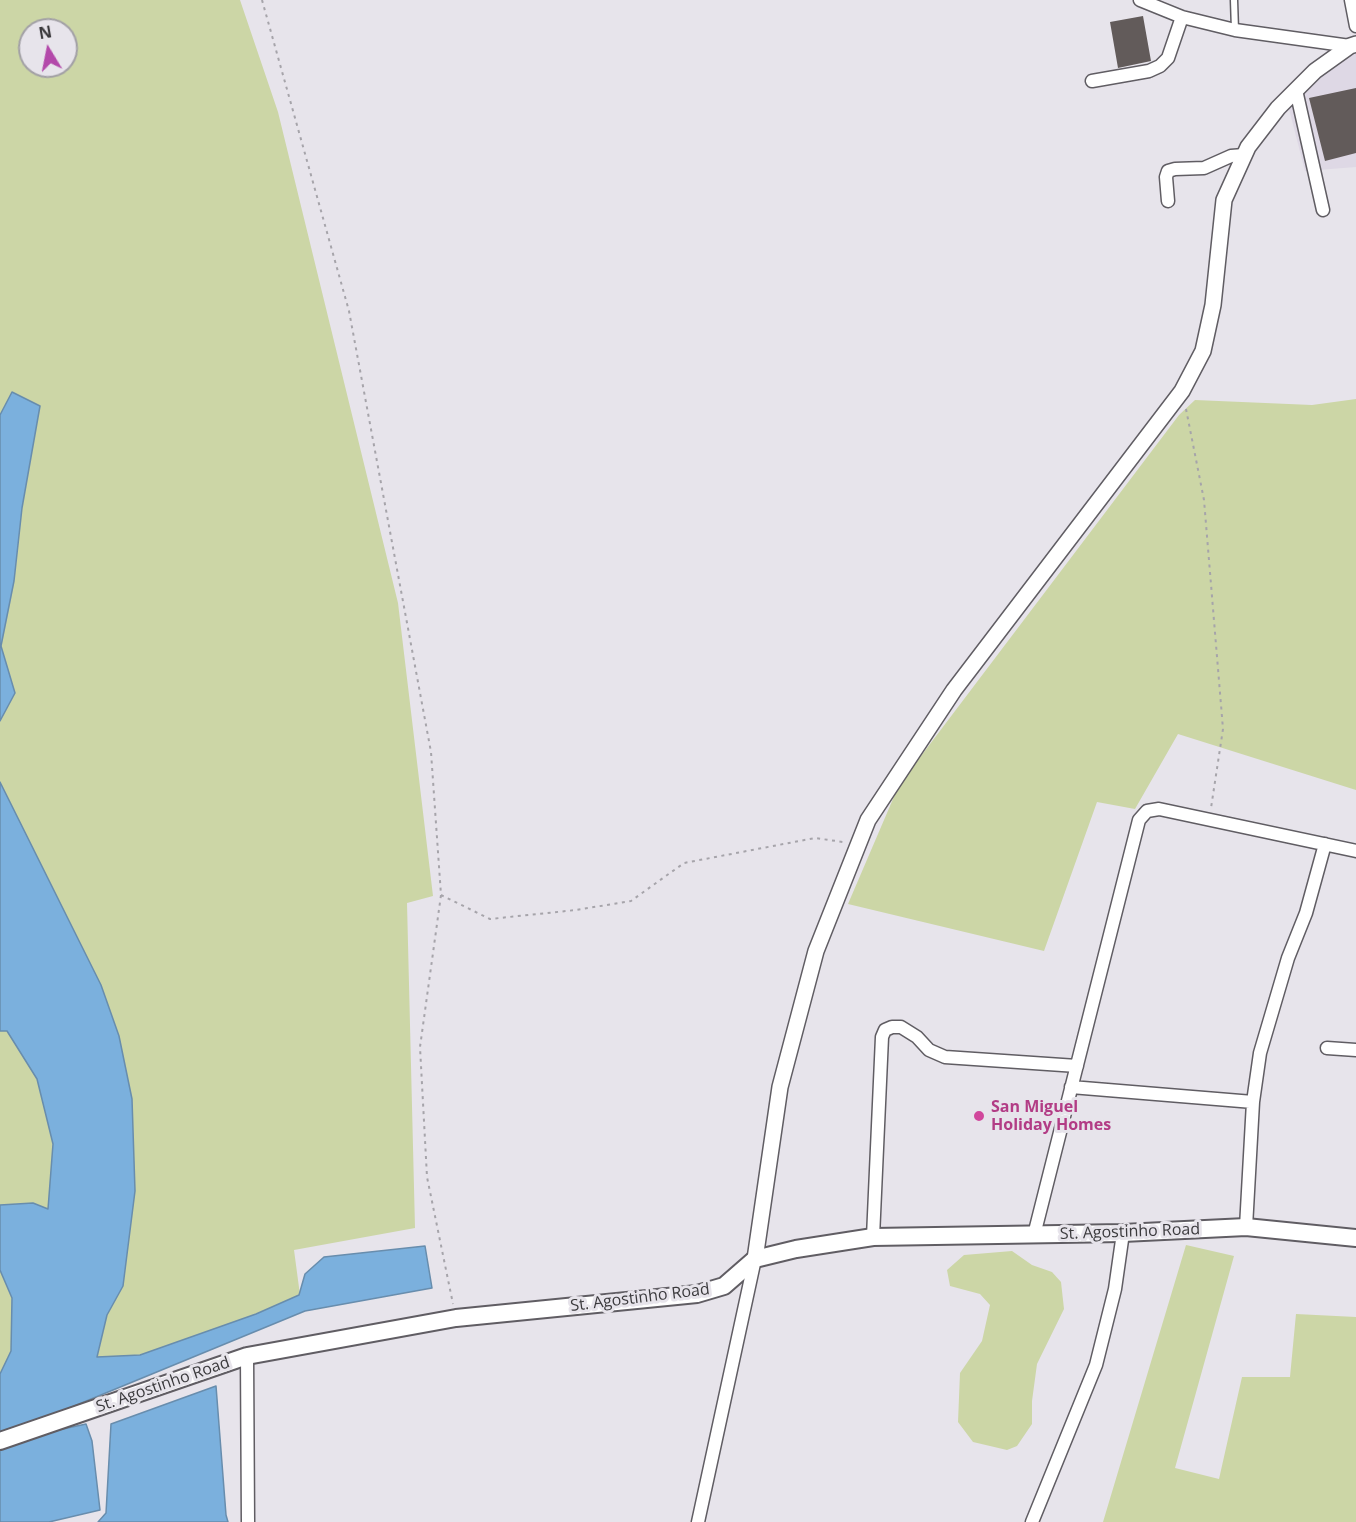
<!DOCTYPE html>
<html>
<head>
<meta charset="utf-8">
<style>
	body { margin:0 }
	#map { position:relative; width:1356px; height:1522px; overflow:hidden; background:#e7e4eb; font-family:"Open Sans",sans-serif }
	canvas { display:block }
	.north { position:absolute; left:18px; top:18px; width:60px; height:60px; box-sizing:border-box; background:#e7e4eb; border:2px solid #a2a0a5; border-radius:50%; rotate:350deg; font-size:16px; font-weight:700; line-height:24px; text-align:center; color:#3b3a3d }
	.north::after { content:''; display:block; margin:auto; width:21px; height:27px; background:#b349aa; clip-path:polygon(50% 0,100% 100%,50% 72%,0 100%) }
</style>
</head>
<body>
<div id="map">
<canvas width="1356" height="1522"></canvas>
<div class="north">N</div>
</div>
<script>
const ctx = document.querySelector('canvas').getContext('2d');
ctx.lineJoin = 'round';
function fill(path, color) { ctx.fillStyle = color; ctx.fill(path, 'evenodd'); }
const shape = rows => new Path2D(rows.map(r => 'M' + r).join(''));
function trace(path, color, width, dash) { ctx.strokeStyle = color; ctx.lineWidth = width; ctx.lineCap = dash ? 'butt' : 'round'; ctx.setLineDash(dash || []); ctx.stroke(path); }
function label(font, color, halo, rows, align = 'center') {
  ctx.font = font + ' "Open Sans",sans-serif'; ctx.lineWidth = 6; ctx.setLineDash([]); ctx.textBaseline = 'middle'; ctx.strokeStyle = halo; ctx.fillStyle = color; for (const [text, x, y, turn = 0] of rows) {
    ctx.save(); ctx.translate(x, y); ctx.rotate((+turn || 0) * Math.PI / 180); ctx.textAlign = isNaN(turn) ? turn : align; if (halo) ctx.strokeText(text, 0, 0); ctx.fillText(text, 0, 0); ctx.restore();
  }
}
const built = shape([
	[1356,52,1356,167,1305,171,1289,109,1339,57]
]);
const green = shape([
	[0,0,240,0,278,112,398,603,433,896,407,903,415,1228,294,1250,300,1295,256,1314,140,1355,97,1358,107,1315,123,1286,119,1036,101,985,0,782,0,721,15,693,1,646,14,581,22,508,40,406,12,392,0,415],
	[30,30,66,30,66,66,30,66],
	[1356,399,1356,790,1178,734,1135,809,1097,802,1044,951,848,904,899,785,1179,415,1195,400,1312,405],
	[0,1031,7,1031,37,1079,53,1144,48,1210,33,1203,0,1205],
	[1186,1245,1234,1256,1175,1468,1219,1479,1242,1377,1290,1377,1296,1314,1356,1317,1356,1522,1103,1522],
	[1012,1251,1032,1265,1052,1272,1061,1282,1064,1309,1037,1364,1032,1401,1032,1424,1017,1446,1007,1450,973,1442,958,1422,960,1373,982,1341,990,1305,980,1294,950,1286,947,1270,964,1255],
	[0,1270,12,1298,11,1351,0,1374]
]);
const water = shape([
	[12,392,40,406,22,508,14,581,1,646,15,693,0,721,0,415,12,392],
	[0,782,101,985,119,1036,132,1099,135,1191,123,1286,107,1315,97,1357,140,1355,256,1314,299,1295,305,1274,324,1257,425,1246,432,1288,305,1311,45,1418,49,1432,86,1424,92,1441,100,1510,49,1522,0,1522,0,1374,11,1351,12,1298,0,1270,0,1205,33,1203,48,1209,53,1144,37,1079,7,1031,0,1031,0,782],
	[216,1386,226,1515,228,1522,98,1522,106,1513,111,1424,216,1386]
]);
const building = shape([
	[1143,16,1151,61,1118,68,1110,22],
	[1356,88,1356,153,1325,161,1309,98]
]);
const path = shape([
	[262,0,349,311,431,752,441,895,420,1047,427,1177,453,1304],
	[1186,409,1204,500,1223,729,1211,808],
	[441,895,490,919,576,910,631,901,684,863,815,838,843,842]
]);
const service = shape([
	[1234,0,1235,30]
]);
const minor = shape([
	[1140,0,1182,17,1235,30,1350,46],
	[1351,0,1356,26],
	[1092,81,1149,71,1160,66,1168,58,1182,17],
	[1296,90,1323,210],
	[1168,201,1166,177,1168,171,1175,169,1204,168,1231,156,1244,155],
	[1327,1048,1356,1050],
	[1071,1087,1253,1102],
	[1246,1227,1253,1102,1260,1053,1288,958,1306,913,1325,844],
	[1034,1235,1139,820,1147,811,1159,809,1356,851],
	[873,1237,882,1037,885,1030,892,1027,901,1027,917,1037,929,1050,945,1057,1077,1066],
	[247,1356,248,1522],
	[698,1522,755,1259],
	[1032,1522,1096,1365,1115,1289,1123,1233]
]);
const tertiary = shape([
	[755,1259,780,1087,816,951,868,820,954,690,1182,391,1203,351,1213,305,1224,200,1248,147,1278,108,1315,71,1350,46,1356,44]
]);
const secondary = shape([
	[0,1441,247,1356,456,1318,697,1294,724,1286,755,1259,796,1249,873,1237,1123,1233,1246,1227,1356,1238]
]);
const markers = [
	[979,1116,6,"#d1479c"]
];
const hotelNames = [
	["San Miguel",991,1107],
	["Holiday Homes",991,1125]
];
const streetNames = [
	["St. Agostinho Road",1130,1232,-2],
	["St. Agostinho Road",640,1298,-7],
	["St. Agostinho Road",163,1385,-19]
];
fill(built, '#ded8e5');
fill(green, '#ccd6a6');
fill(water, '#7bb0dd');
trace(water, '#688dad', 1.5);
fill(building, '#625b5a');
trace(service, '#605d63', 9);
trace(minor, '#605d63', 15);
trace(tertiary, '#605d63', 18);
trace(secondary, '#605d63', 20);
trace(path, '#a6a4aa', 2, [3, 4.5]);
trace(service, '#fff', 6);
trace(minor, '#fff', 12);
trace(tertiary, '#fff', 15);
trace(secondary, '#fff', 16);
for (const [x, y, r, color] of markers) { const dot = new Path2D(); dot.arc(x, y, r, 0, 2 * Math.PI); ctx.fillStyle = color; ctx.fill(dot); trace(dot, '#e7e4eb', 2); }
label('bold 16px', '#b23c85', '#e7e4eb', hotelNames, 'left');
label('16px', '#3b3a3d', '#e7e4eb', streetNames);
</script>
</body>
</html>
